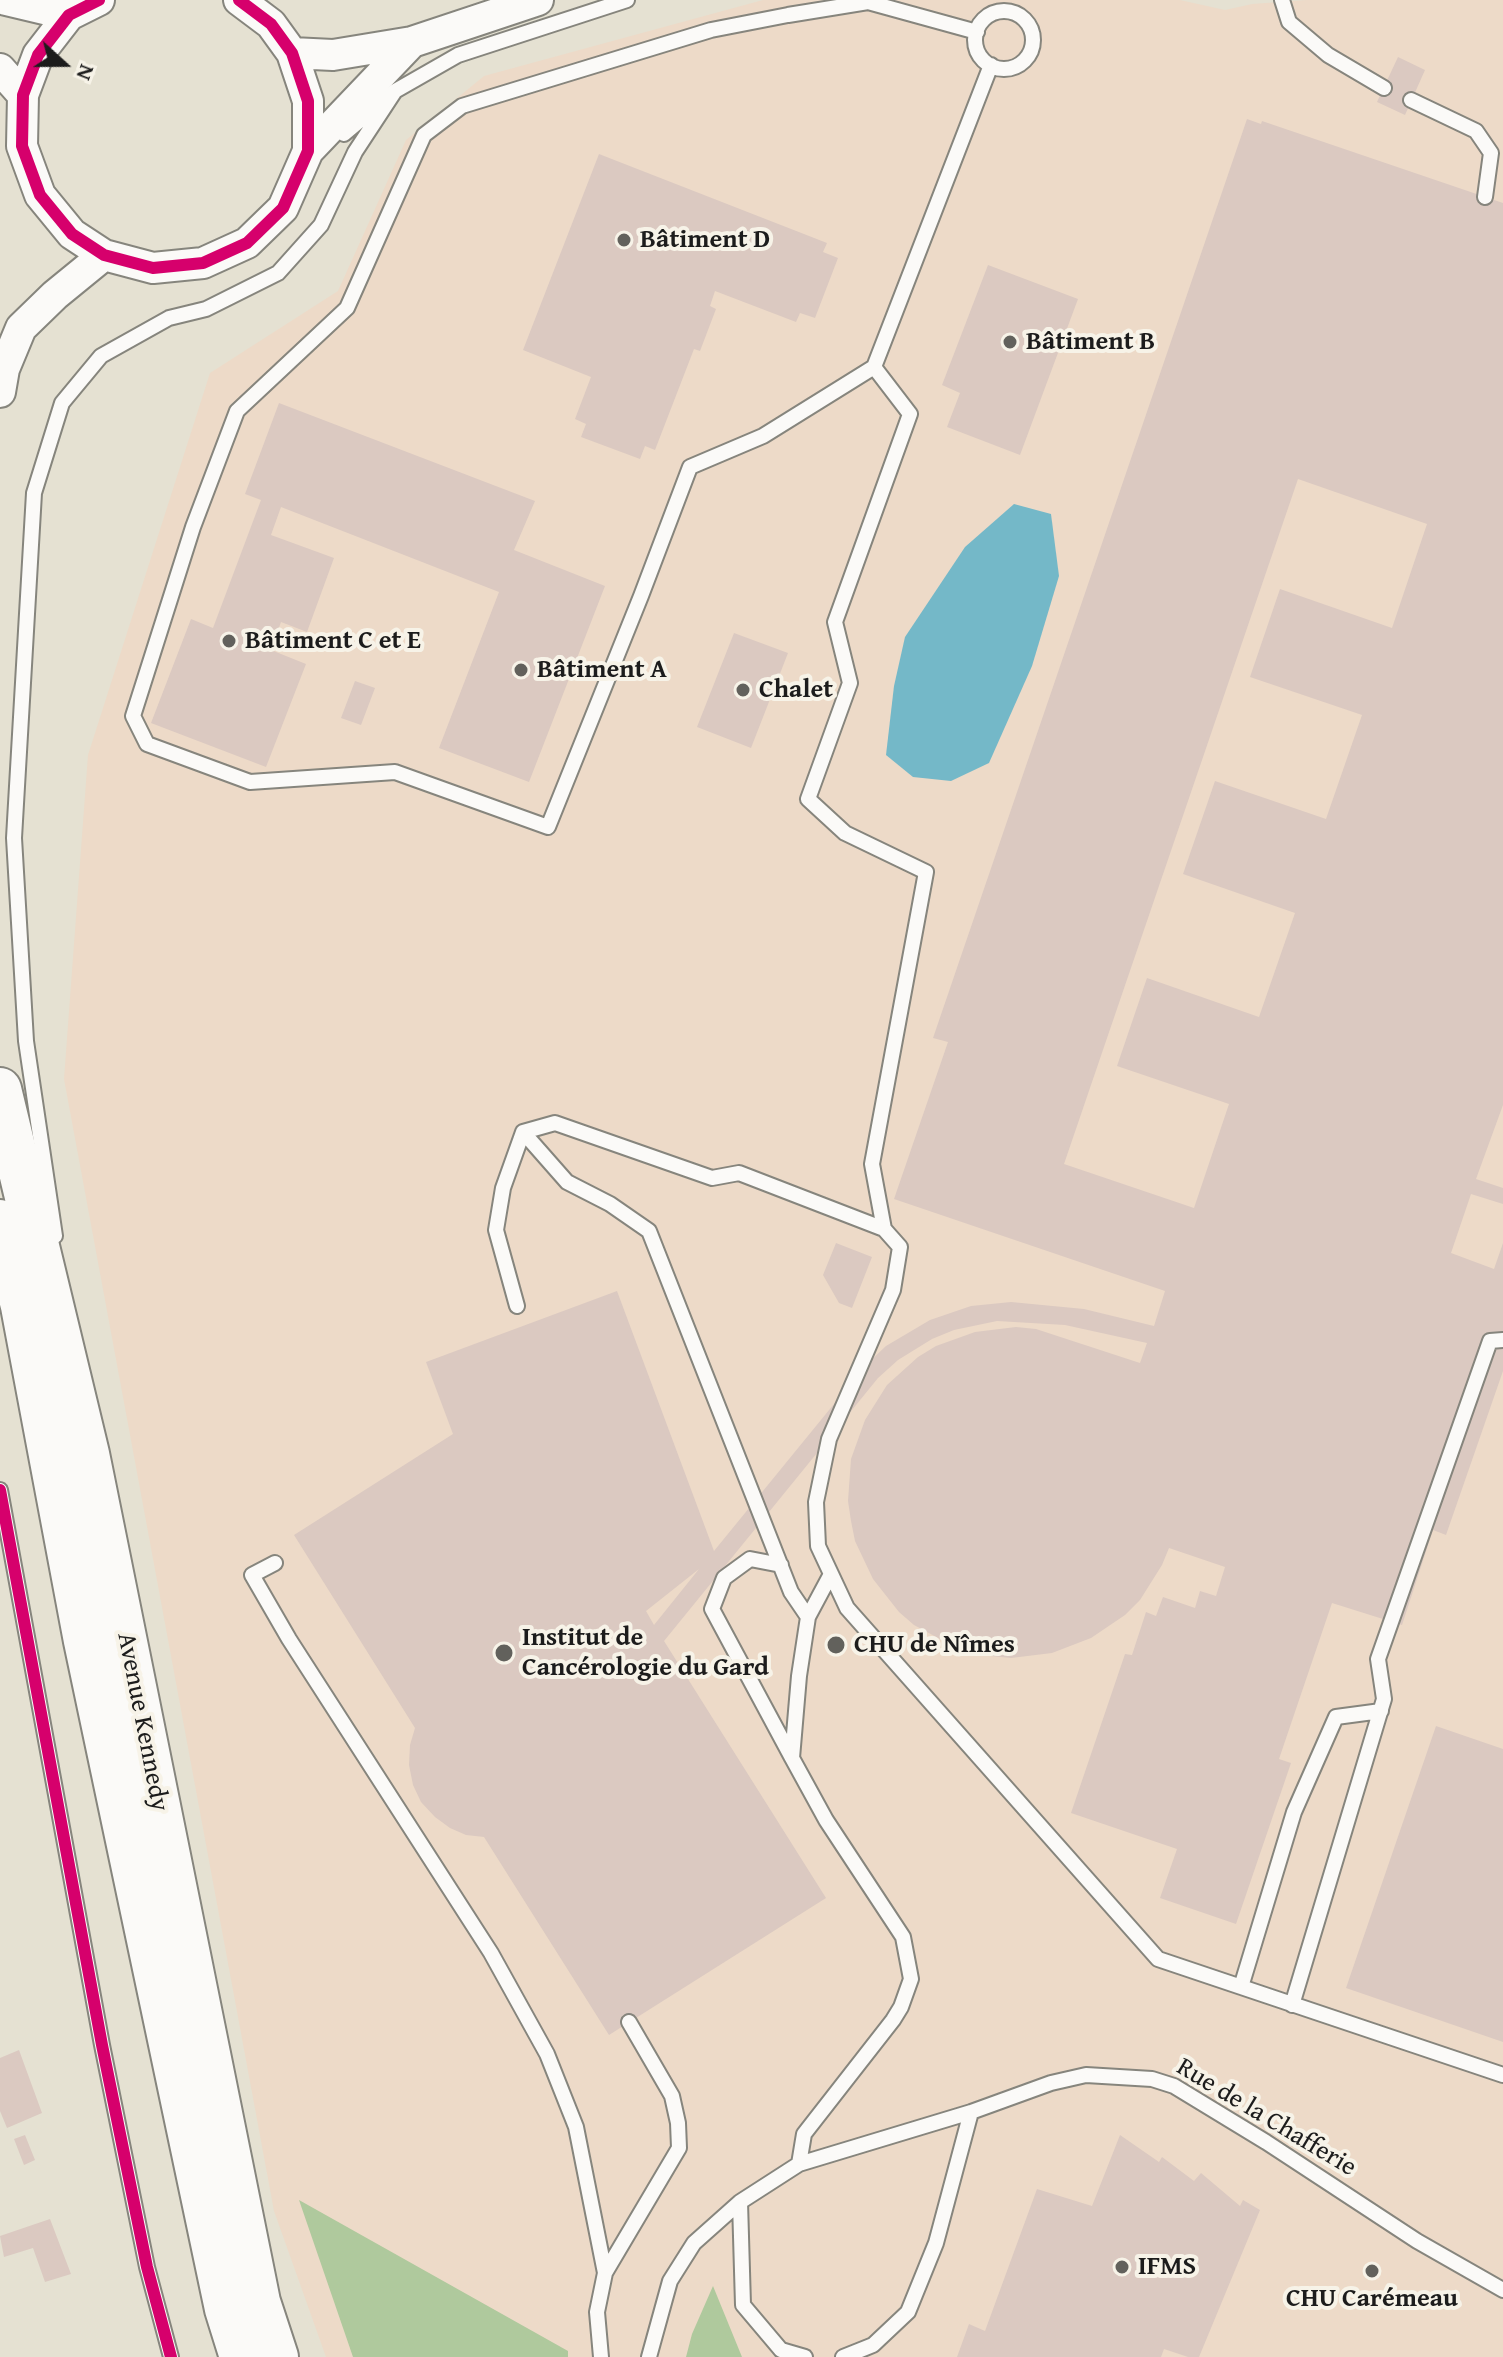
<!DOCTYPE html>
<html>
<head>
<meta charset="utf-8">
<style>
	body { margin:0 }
	#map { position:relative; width:1503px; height:2357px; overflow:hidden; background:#e5e1d2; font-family:"Gentium Book Plus",serif }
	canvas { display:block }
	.north { position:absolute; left:24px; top:24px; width:80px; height:80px; -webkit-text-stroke:6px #f7f3e8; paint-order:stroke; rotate:111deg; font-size:22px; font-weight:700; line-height:32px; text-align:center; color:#1c1c1c }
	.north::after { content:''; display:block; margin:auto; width:28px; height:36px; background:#1c1c1c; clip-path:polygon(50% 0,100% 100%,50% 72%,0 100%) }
</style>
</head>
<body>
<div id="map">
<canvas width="1503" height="2357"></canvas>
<div class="north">N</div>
</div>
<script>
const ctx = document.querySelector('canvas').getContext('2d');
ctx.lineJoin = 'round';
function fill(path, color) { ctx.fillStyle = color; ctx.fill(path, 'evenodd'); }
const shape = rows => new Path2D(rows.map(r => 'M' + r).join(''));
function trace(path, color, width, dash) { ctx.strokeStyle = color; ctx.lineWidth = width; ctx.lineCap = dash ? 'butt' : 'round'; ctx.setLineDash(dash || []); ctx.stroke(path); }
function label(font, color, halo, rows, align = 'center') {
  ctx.font = font + ' "Gentium Book Plus",serif'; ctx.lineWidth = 8; ctx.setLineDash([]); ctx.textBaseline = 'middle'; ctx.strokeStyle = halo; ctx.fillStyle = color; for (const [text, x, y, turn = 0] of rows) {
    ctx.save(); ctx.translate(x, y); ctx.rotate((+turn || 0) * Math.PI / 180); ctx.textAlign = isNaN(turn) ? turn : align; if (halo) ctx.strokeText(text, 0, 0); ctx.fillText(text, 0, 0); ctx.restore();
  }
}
const built = shape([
	[763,0,1180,0,1225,10,1252,4,1306,0,1503,0,1503,2357,326,2357,274,2211,64,1079,88,755,210,373,338,291,406,140,484,76]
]);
const forest = shape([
	[299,2200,568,2351,568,2357,353,2357],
	[713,2286,742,2357,686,2357,692,2334]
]);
const water = shape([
	[1014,504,1051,514,1059,576,1032,666,989,763,951,781,913,777,886,755,894,686,905,637,965,547]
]);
const building = shape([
	[1398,57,1425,70,1405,115,1377,102],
	[1247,119,1261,124,1262,121,1503,203,1503,1105,1476,1179,1503,1188,1503,1204,1471,1194,1451,1253,1494,1269,1503,1243,1503,1371,1446,1535,1433,1530,1402,1625,1332,1603,1279,1759,1291,1763,1236,1924,1160,1898,1177,1849,1071,1813,1125,1654,1132,1655,1146,1612,1156,1616,1163,1597,1195,1608,1200,1591,1216,1596,1225,1567,1169,1548,1162,1565,1140,1600,1125,1615,1091,1638,1052,1653,1011,1658,991,1656,951,1645,914,1625,899,1612,873,1579,855,1541,851,1521,848,1501,851,1459,865,1420,887,1385,918,1357,936,1346,975,1332,1016,1327,1036,1329,1140,1363,1147,1343,1065,1325,997,1321,954,1330,932,1339,898,1360,878,1378,664,1641,826,1898,609,2035,484,1837,466,1835,450,1828,435,1817,421,1802,413,1785,409,1765,410,1745,415,1728,294,1535,453,1434,426,1362,617,1291,714,1551,865,1366,886,1346,930,1320,971,1306,1011,1302,1084,1309,1154,1326,1165,1291,894,1199,948,1042,933,1038],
	[1298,479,1427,524,1392,628,1280,589,1250,677,1362,715,1326,819,1215,781,1183,874,1295,913,1259,1017,1147,978,1117,1066,1229,1104,1194,1208,1064,1164],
	[699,1569,654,1625,646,1611],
	[599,154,827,243,823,252,838,258,815,318,800,313,796,322,715,291,710,306,716,309,700,351,694,349,655,450,645,446,640,459,581,437,586,424,575,419,591,377,523,350],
	[988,265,1078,299,1020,455,947,427,960,393,942,385],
	[279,403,535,501,514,550,605,586,529,782,439,748,499,592,281,507,271,535,334,558,307,632,281,622,271,650,306,664,266,767,151,723,191,619,213,628,261,500,245,494],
	[734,633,788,653,751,748,697,727],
	[355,681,375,688,361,725,341,718],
	[836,1243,872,1257,852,1308,839,1303,823,1275],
	[1436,1726,1503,1749,1503,2042,1346,1988],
	[19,2050,42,2113,7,2128,0,2111,0,2058],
	[25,2135,35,2160,24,2165,14,2139],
	[1120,2135,1159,2162,1162,2157,1194,2181,1201,2173,1240,2206,1243,2200,1260,2210,1199,2357,1188,2357,1164,2349,1161,2357,957,2357,969,2324,985,2331,1037,2189,1092,2206],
	[50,2219,71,2274,45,2282,33,2248,4,2257,0,2236]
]);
const lane = shape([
	[1282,0,1289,22,1328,55,1384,88],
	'975 40a29 29 0 1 1 58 0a29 29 0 1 1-58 0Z',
	[977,32,868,2,788,15,711,30,462,106,424,135,347,308,237,411,193,527,133,716,147,744,250,782,395,772,548,827,641,596,690,467,763,436,874,367,991,65],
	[1411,100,1476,131,1491,153,1485,197],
	[344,134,395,91,458,55,627,0],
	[874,367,910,414,835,622,850,683,808,799,845,833,926,872,872,1164,884,1229],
	[55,1236,26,1041,14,838,34,493,62,403,101,356,169,318,206,309,278,273,321,225,355,152,395,91],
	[517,1306,496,1230,503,1188,523,1132],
	[0,1490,102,2045,147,2267,171,2357],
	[275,1563,252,1575,289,1639,491,1953,547,2054,576,2127,605,2273],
	[781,1565,750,1559,724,1578,712,1609,792,1758],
	[808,1617,791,1592,649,1231,610,1204,567,1182,523,1132,555,1123,712,1178,739,1173,884,1229,900,1247,893,1290,829,1439,816,1502,818,1546,847,1608,1158,1959,1503,2075],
	[1241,1987,1294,1812,1336,1717,1381,1711],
	[1292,2005,1384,1699,1378,1659,1490,1341,1503,1340],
	[799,2164,804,2134,893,2020,901,2007,911,1979,903,1937,826,1820,792,1758,799,1676,808,1617,831,1574],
	[740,2202,743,2305,781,2350,805,2357],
	[601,2357,597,2312,605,2273,679,2148,678,2123,672,2096,629,2022],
	[649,2357,670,2281,694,2243,740,2202,799,2164,971,2112,1051,2083,1086,2075,1152,2079,1174,2086,1266,2142,1417,2241,1503,2290],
	[843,2357,873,2345,908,2312,936,2243,971,2112]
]);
const street = shape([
	[6,0,69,15],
	[99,0,69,15,38,55,23,95,22,146,40,195,72,234,104,255,153,268,203,263,247,243,283,208,308,151,308,101,292,53,271,24,239,0],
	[292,53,333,55,412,42],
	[0,69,23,95],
	[308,151,412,42,538,0],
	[0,392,4,369,21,328,55,295,104,255]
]);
const secondary = shape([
	[0,1089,88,1454,259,2302,277,2357],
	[0,1221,22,1306,85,1641,226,2309,241,2357]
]);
const cycleway = shape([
	[99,0,69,15,38,55,23,95,22,146,40,195,72,234,104,255,153,268,203,263,247,243,283,208,308,151,308,101,292,53,271,24,239,0],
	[0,1490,102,2045,147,2267,171,2357]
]);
const markers = [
	[624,240,8,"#62615c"],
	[1010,342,8,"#62615c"],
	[229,641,8,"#62615c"],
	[521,670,8,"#62615c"],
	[743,690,8,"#62615c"],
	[836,1645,10,"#62615c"],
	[504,1653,10,"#62615c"],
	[1122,2267,8,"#62615c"],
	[1372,2271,8,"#62615c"]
];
const poiNames = [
	["Bâtiment D",640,240],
	["Bâtiment B",1026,342],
	["Bâtiment C et E",245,641],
	["Bâtiment A",537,670],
	["Chalet",759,690],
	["Institut de",522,1638],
	["Cancérologie du Gard",522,1668],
	["CHU de Nîmes",854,1645],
	["IFMS",1138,2267],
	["CHU Carémeau",1372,2299,"center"]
];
const streetNames = [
	["Avenue Kennedy",142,1722,79],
	["Rue de la Chafferie",1266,2118,31]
];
fill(built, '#eddac8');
fill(forest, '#afc99d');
fill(water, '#74b8c8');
fill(building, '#dbc9c1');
trace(lane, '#86857d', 18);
trace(street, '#86857d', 34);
trace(secondary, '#86857d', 46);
trace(lane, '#fbfaf8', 14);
trace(street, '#fbfaf8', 30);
trace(secondary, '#fbfaf8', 42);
trace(cycleway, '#d6006c', 12);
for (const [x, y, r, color] of markers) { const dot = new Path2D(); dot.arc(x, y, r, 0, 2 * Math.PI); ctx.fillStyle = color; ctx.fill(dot); trace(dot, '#f7f3e8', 3); }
label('bold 26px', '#1c1c1c', '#f7f3e8', poiNames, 'left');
label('26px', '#1c1c1c', '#f7f3e8', streetNames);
</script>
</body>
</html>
